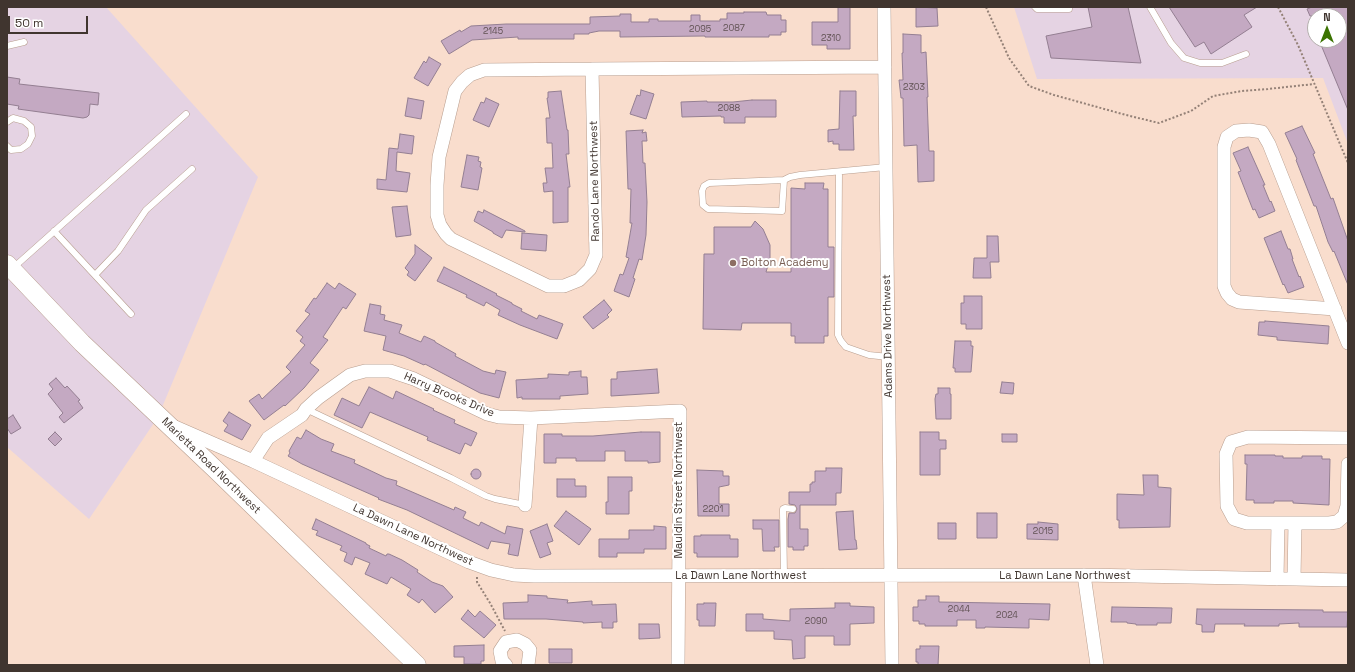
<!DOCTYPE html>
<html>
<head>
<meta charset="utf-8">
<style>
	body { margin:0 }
	#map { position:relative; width:1355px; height:672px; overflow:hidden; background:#f9ddcd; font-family:"Space Grotesk",sans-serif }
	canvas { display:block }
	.frame { position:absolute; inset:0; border:8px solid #40352f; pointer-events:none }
	.north { position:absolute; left:1307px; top:8px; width:40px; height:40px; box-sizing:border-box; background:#fff; border:1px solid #b3aeac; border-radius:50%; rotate:0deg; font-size:11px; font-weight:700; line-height:16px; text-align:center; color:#40352f }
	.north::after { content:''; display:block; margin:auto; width:14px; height:18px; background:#3b7301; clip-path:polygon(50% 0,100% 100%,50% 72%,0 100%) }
	.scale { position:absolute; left:8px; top:16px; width:80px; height:18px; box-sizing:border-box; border:2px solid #40352f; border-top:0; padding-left:5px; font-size:12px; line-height:14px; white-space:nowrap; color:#40352f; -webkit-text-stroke:3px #fff; paint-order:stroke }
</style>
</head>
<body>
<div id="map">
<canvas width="1355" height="672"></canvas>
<div class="frame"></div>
<div class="north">N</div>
<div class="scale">50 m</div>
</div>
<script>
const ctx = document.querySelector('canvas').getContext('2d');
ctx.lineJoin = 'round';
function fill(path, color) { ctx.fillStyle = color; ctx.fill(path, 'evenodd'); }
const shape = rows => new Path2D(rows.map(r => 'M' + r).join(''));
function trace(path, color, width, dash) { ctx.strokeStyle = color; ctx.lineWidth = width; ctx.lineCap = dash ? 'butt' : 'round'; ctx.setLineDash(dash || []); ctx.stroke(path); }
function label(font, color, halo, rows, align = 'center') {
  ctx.font = font + ' "Space Grotesk",sans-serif'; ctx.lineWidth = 4; ctx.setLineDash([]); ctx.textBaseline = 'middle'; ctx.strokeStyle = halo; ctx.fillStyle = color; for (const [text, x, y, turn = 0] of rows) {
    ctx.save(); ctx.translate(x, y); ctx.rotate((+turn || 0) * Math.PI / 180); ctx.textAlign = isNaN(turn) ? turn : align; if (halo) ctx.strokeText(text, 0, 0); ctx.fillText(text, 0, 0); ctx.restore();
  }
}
const commercial = shape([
	[7,7,106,7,258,177,158,417,89,519,7,447],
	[1014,7,1348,7,1348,144,1323,78,1037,79],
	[1315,16,1339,16,1339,40,1315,40]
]);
const building = shape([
	[838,7,850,7,850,49,827,49,827,45,812,45,812,22,838,22,838,7],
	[916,7,937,8,938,26,916,27,916,7],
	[1088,7,1128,7,1141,63,1051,58,1046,36,1092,27,1088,7],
	[1169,7,1257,7,1244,15,1252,27,1211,54,1204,42,1195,47,1169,7],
	[1312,7,1348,7,1348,110,1319,40,1339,40,1339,16,1310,16,1307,9,1312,7],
	[744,12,766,12,767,15,781,15,781,20,786,20,786,32,781,32,781,35,769,35,769,37,705,37,705,36,620,37,620,31,599,31,589,33,589,34,574,34,574,39,518,39,518,37,472,40,449,54,441,41,460,30,461,32,471,26,506,24,590,24,590,17,620,16,620,14,631,14,631,22,649,22,649,19,658,19,658,21,691,21,691,15,700,15,700,21,720,21,720,19,727,19,727,13,744,13,744,12],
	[903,34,921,35,921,53,926,52,928,97,927,97,929,151,934,151,934,181,918,182,917,145,904,146,903,98,901,98,899,80,903,80,902,53,903,53,903,34],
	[429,57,441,64,428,86,414,78,424,61,426,63,429,57],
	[7,77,20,79,19,84,99,93,98,105,90,104,89,115,87,117,83,118,18,109,19,106,7,104,7,77],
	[641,90,654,94,646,119,630,114,637,95,640,96,641,90],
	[561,91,567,130,568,130,569,154,566,154,570,187,568,187,568,222,553,223,553,191,544,192,543,183,547,183,545,168,553,168,552,143,547,143,546,118,550,118,547,98,548,98,548,92,561,91],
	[840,91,856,91,856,116,853,116,854,150,839,150,839,144,833,144,833,141,828,142,828,130,839,129,840,91],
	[408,98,424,101,421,119,405,116,408,98],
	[486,98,499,104,489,127,473,120,481,102,484,103,486,98],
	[752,100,776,100,776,117,745,117,745,123,724,123,724,117,721,117,721,116,682,117,681,102,707,101,707,102,733,102,752,100],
	[1302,126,1315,153,1313,154,1331,199,1333,198,1348,241,1348,285,1334,251,1333,252,1328,242,1316,206,1314,206,1296,160,1297,159,1285,133,1302,126],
	[643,130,642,133,646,132,647,141,642,141,643,163,645,163,647,202,646,235,642,260,639,259,633,278,635,279,629,297,614,291,620,274,623,275,629,258,626,257,632,223,630,223,631,189,628,189,626,131,643,130],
	[400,134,414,136,412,154,397,152,396,171,410,173,407,192,377,189,377,179,386,180,389,148,398,149,400,134],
	[1248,147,1265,185,1263,185,1270,202,1271,201,1275,211,1259,218,1255,209,1253,210,1238,172,1241,171,1233,153,1248,147],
	[467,155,479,157,478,161,481,162,480,167,482,168,478,190,461,187,467,155],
	[805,183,824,183,823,189,828,189,828,247,834,247,834,297,828,297,828,336,824,336,824,343,795,343,795,336,791,336,791,323,742,323,741,330,703,329,704,254,714,254,714,227,751,227,755,221,763,229,770,245,770,259,766,272,791,272,791,188,805,189,805,183],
	[407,206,411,235,396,237,392,207,407,206],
	[484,210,525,231,525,232,506,230,502,238,493,233,493,232,474,221,478,211,483,213,484,210],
	[1281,231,1288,249,1290,249,1293,259,1292,259,1299,277,1300,276,1304,287,1288,293,1284,284,1283,285,1264,238,1281,231],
	[522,233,547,235,546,251,521,249,522,233],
	[987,236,998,236,999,262,990,262,991,278,973,278,974,258,987,258,987,236],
	[415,245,432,258,415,281,407,275,409,272,405,268,415,254,415,245],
	[444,267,497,294,496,295,512,303,512,304,522,309,521,311,537,319,539,315,563,324,557,339,520,325,498,315,500,310,486,302,484,306,466,297,467,295,437,281,444,267],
	[327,283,335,289,339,283,356,294,346,309,343,307,323,337,328,340,310,363,319,370,304,388,285,406,284,405,264,420,249,401,259,394,262,399,291,372,286,367,305,345,300,341,303,337,296,331,310,314,305,311,314,298,316,299,327,283],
	[964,296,982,296,982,329,966,329,966,324,961,324,961,303,964,303,964,296],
	[604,300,612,310,607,315,609,317,593,329,583,317,604,300],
	[370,304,381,306,380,314,385,315,384,320,402,325,399,333,421,342,424,336,435,341,435,342,456,354,455,356,483,371,495,374,496,370,506,372,499,398,480,393,425,364,424,365,404,356,383,350,386,336,364,331,370,304],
	[1265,321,1329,326,1328,344,1277,340,1277,337,1258,335,1259,322,1265,322,1265,321],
	[955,341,971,341,971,346,973,346,971,372,955,372,955,368,953,368,955,341],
	[657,369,659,393,611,396,611,379,617,379,617,372,657,369],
	[581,371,581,377,587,377,588,394,560,396,560,399,522,399,522,397,517,398,516,380,548,378,548,374,569,375,569,372,581,371],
	[56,378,65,388,67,386,80,400,78,401,83,408,64,423,59,417,63,413,48,394,53,389,49,384,56,378],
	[1002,382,1014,383,1013,394,1000,393,1002,382],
	[369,387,393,399,396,391,434,409,433,410,455,420,454,423,477,433,471,446,465,443,460,454,427,440,428,437,370,412,362,428,334,415,342,398,359,406,369,387],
	[938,388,950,388,950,394,951,394,951,419,936,419,935,399,936,394,938,394,938,388],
	[229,412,251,425,242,440,224,431,228,425,223,421,229,412],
	[13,415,21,428,11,434,7,428,7,419,13,415],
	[306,430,321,439,334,444,331,451,355,460,354,463,367,469,386,478,397,481,396,485,454,510,455,507,466,512,463,518,479,526,481,522,505,534,507,526,523,529,518,556,508,554,510,544,491,541,488,549,407,510,378,499,379,498,302,464,288,456,290,453,289,451,297,437,301,439,306,430],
	[55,432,62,439,55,446,48,439,55,432],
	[641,432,660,432,660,462,648,463,648,461,625,461,625,451,605,451,605,461,576,461,576,458,556,458,556,463,544,463,544,434,562,434,562,436,593,436,641,432],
	[920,432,939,432,939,440,946,440,946,449,940,449,940,475,920,475,920,432],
	[1002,434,1017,434,1017,442,1002,442,1002,434],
	[1245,455,1275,455,1275,456,1283,456,1283,458,1302,458,1302,456,1322,456,1322,459,1330,459,1329,505,1293,503,1293,501,1274,501,1274,503,1254,503,1254,500,1246,500,1247,464,1245,464,1245,455],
	[826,468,842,468,841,493,836,493,836,505,800,505,800,529,808,529,808,546,804,546,804,550,793,550,793,547,788,547,788,519,789,513,795,513,797,509,795,505,789,504,789,492,810,492,810,484,812,484,812,482,815,482,815,471,826,471,826,468],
	'471 474a5 5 0 1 1 10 0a5 5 0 1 1-10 0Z',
	[697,470,723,471,723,476,729,476,729,485,719,487,719,504,729,504,729,516,698,516,697,470],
	[1143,475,1158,475,1158,487,1171,488,1170,527,1119,528,1119,520,1117,520,1117,494,1144,495,1143,475],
	[608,477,632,477,632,491,629,491,629,514,606,514,606,502,608,502,608,477],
	[557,479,575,479,575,486,586,486,586,497,557,497,557,479],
	[566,511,591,529,579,545,554,526,566,511],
	[853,511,855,540,856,540,857,549,839,550,836,512,853,511],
	[977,513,997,513,997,538,977,538,977,513],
	[316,519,366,543,366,544,370,546,369,548,386,556,387,554,389,554,402,560,418,570,417,572,432,582,443,586,453,597,435,613,422,599,419,603,407,595,411,589,391,577,387,584,365,574,370,563,355,557,352,565,344,561,347,553,340,550,342,546,316,535,318,531,312,529,316,519],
	[753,520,779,520,779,547,774,547,775,551,763,551,762,529,753,529,753,520],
	[1038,522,1058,524,1058,540,1027,539,1027,524,1038,524,1038,522],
	[938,523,956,523,956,539,938,539,938,523],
	[547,524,553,541,547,543,551,554,540,558,530,531,547,524],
	[654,526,666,527,666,549,644,549,644,553,617,553,617,557,599,557,599,539,629,539,629,530,654,530,654,526],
	[701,535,730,535,730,539,738,539,738,557,697,557,697,553,694,553,694,536,701,536,701,535],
	[528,595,547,596,547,598,568,600,567,603,592,601,592,605,616,604,617,622,613,622,613,628,602,628,602,622,583,623,583,622,546,619,504,619,503,603,528,602,528,595],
	[926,596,939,596,939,602,1050,604,1049,620,1029,619,1029,628,985,627,985,628,976,628,976,620,957,620,957,626,925,626,925,624,919,624,919,621,913,621,913,607,918,607,918,600,926,600,926,596],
	[704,603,716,603,715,626,699,626,699,620,697,620,697,604,704,604,704,603],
	[835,603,850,603,850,606,874,607,874,623,850,624,850,645,834,645,834,636,805,636,805,658,793,659,792,640,774,639,774,631,746,631,746,614,763,614,763,619,790,621,790,609,835,608,835,603],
	[1112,607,1172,608,1171,623,1157,623,1157,625,1136,625,1136,624,1127,623,1127,622,1111,622,1112,607],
	[1197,609,1323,610,1323,612,1348,612,1347,627,1299,627,1299,623,1279,624,1279,626,1244,626,1245,624,1215,624,1214,632,1202,632,1202,625,1196,624,1197,609],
	[468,610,475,617,480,611,496,625,484,638,461,619,468,610],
	[639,624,659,624,660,638,639,639,639,624],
	[484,645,484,661,481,661,481,664,464,664,464,657,454,657,454,646,484,645],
	[920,646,939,646,938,665,918,665,918,662,916,662,916,649,920,649,920,646],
	[549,649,572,649,572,663,549,663,549,649]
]);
const path = shape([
	[986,7,1009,58,1029,86,1054,95,1126,115,1159,123,1191,111,1213,96,1242,91,1268,89,1314,84],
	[1278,7,1298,45,1348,163],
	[477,577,477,582,490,603,505,631]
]);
const service = shape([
	[1035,7,1037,9,1069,9,1069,7],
	[1150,7,1171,43,1184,58,1200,63,1222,63,1246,54],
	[7,46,24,42],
	[7,122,13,118,24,121,31,127,32,136,28,144,21,149,11,150,7,146],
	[839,172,838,335,841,341,846,347,869,355,889,357],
	[784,180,782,211,708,209,703,205,702,191,704,186,709,183,784,180,790,177,800,175,886,167],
	[54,231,131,314],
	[13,268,186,114],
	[95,275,118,251,146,210,192,169],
	[306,409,451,478,486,496,495,499,525,505],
	[784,575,783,513,783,509,785,508,793,509]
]);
const minor = shape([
	[884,7,892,665],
	[592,69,596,255,590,269,579,280,564,286,548,286,451,239,446,234,440,225,437,215,437,185,439,157,455,91,462,82,470,75,484,70,592,69],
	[592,69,885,67],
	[1335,309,1239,302,1232,299,1227,293,1224,286,1224,147,1227,137,1236,131,1249,130,1262,132,1269,144,1348,343],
	[175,427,253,461,469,562,491,570,514,575,534,576,1084,575,1348,580],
	[1348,438,1248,437,1231,442,1226,454,1227,506,1234,519,1247,523,1329,523,1337,522,1344,516,1347,506,1348,464],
	[253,461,268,438,302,415,306,409,318,398,336,385,350,375,365,371,390,371,414,379,487,414,499,417,531,418,680,411,678,665],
	[525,505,531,418],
	[1084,575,1097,665],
	[1277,579,1278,523],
	[1294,579,1295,523],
	[506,665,502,661,500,651,506,642,517,640,525,644,530,650,528,665]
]);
const secondary = shape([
	[7,264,82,343,215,469,417,665]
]);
const markers = [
	[733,263,4,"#8d6e63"]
];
const numberNames = [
	["2087",734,29],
	["2095",700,30],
	["2145",493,32],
	["2310",831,39],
	["2303",914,88],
	["2088",729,109],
	["2201",713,510],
	["2015",1043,532],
	["2044",959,610],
	["2024",1007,616],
	["2090",816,622]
];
const streetNames = [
	["Rando Lane Northwest",595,181,-91],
	["Adams Drive Northwest",888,336,-91],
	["Harry Brooks Drive",449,395,23],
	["Marietta Road Northwest",211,466,44],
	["Mauldin Street Northwest",679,490,-90],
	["La Dawn Lane Northwest",413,535,25],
	["La Dawn Lane Northwest",741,576],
	["La Dawn Lane Northwest",1065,576]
];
const educationNames = [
	["Bolton Academy",741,263]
];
fill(commercial, '#e5d3e3');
fill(building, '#c4a9c2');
trace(building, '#947f92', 1);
trace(service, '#b89e8f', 7);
trace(minor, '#b89e8f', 14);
trace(secondary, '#b89e8f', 19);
trace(path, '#948177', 2, [2, 2]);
trace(service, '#fff', 6);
trace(minor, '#fff', 13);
trace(secondary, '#fff', 18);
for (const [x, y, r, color] of markers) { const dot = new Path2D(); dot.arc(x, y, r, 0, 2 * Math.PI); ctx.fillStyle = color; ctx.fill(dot); trace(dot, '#fff', 1.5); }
label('9px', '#615254', null, numberNames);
label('11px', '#40352f', '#fff', streetNames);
label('11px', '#785e54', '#fff', educationNames, 'left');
</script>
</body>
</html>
